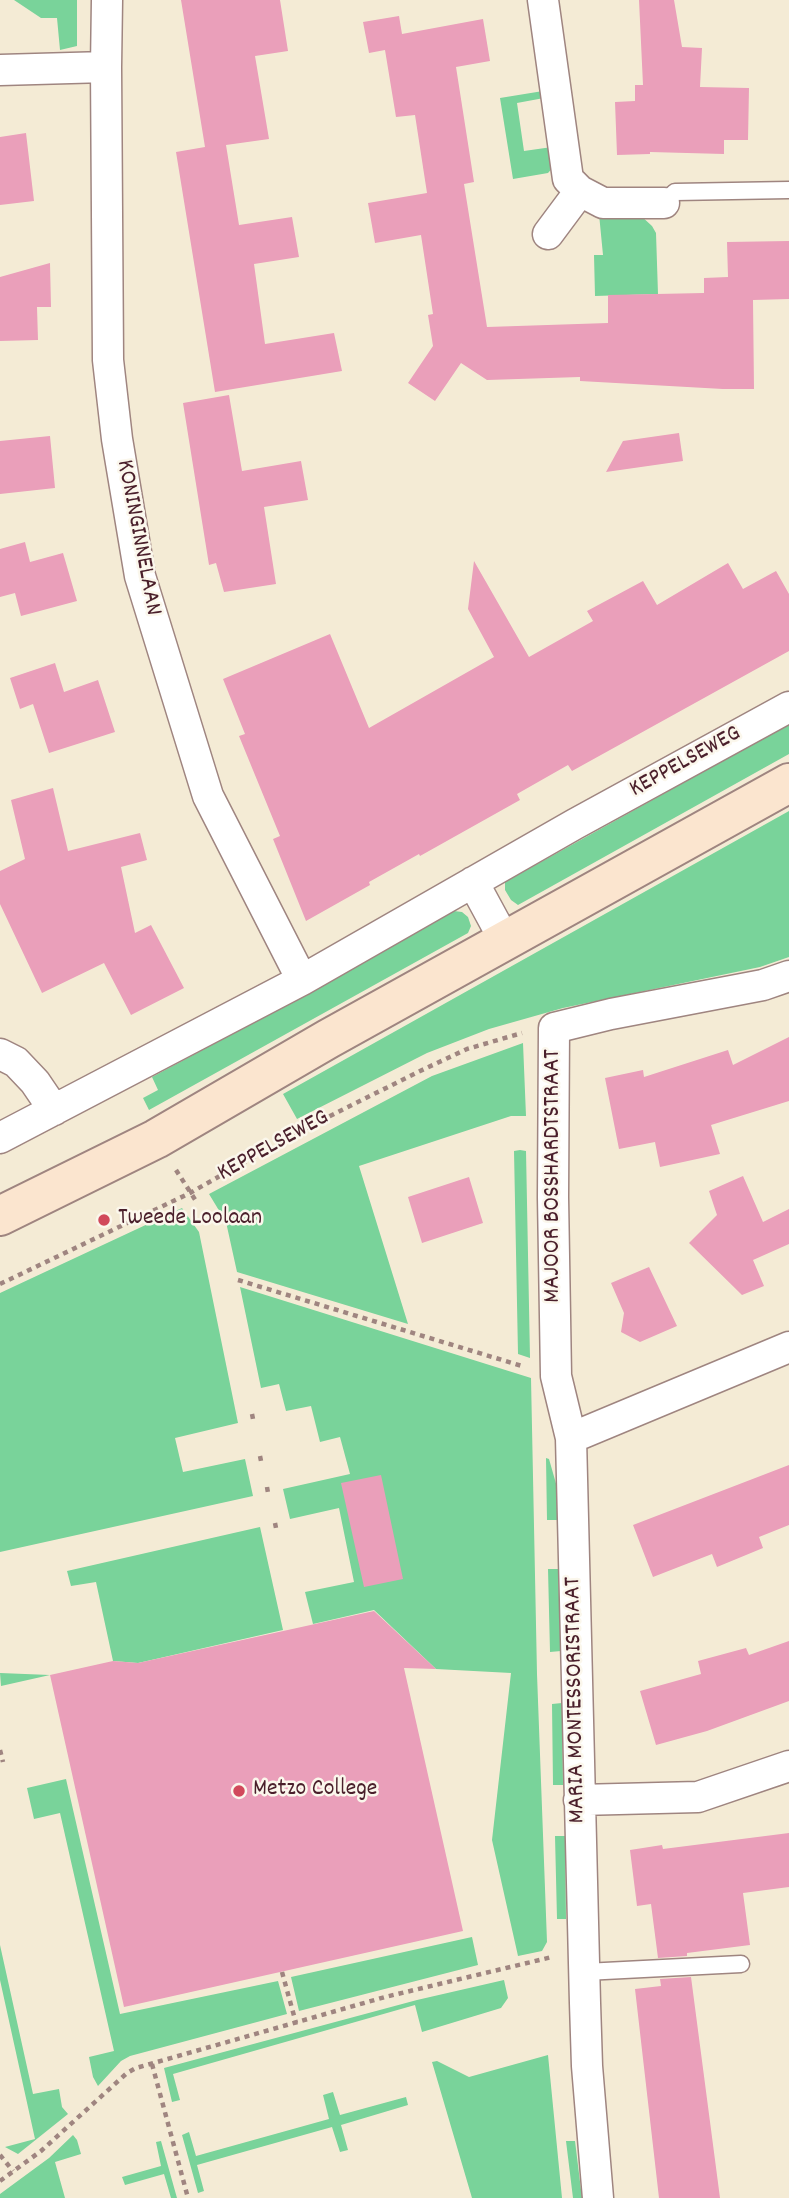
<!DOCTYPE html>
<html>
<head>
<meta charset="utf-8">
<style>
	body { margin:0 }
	canvas { display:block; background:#f4ebd5 }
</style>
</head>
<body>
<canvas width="789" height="2198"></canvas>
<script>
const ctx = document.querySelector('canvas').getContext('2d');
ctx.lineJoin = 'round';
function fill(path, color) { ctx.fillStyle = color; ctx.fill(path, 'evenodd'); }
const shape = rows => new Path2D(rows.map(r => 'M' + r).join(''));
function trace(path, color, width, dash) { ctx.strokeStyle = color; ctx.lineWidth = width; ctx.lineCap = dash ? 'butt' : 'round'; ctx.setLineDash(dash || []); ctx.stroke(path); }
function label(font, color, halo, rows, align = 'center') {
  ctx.font = font + ' Dekko,sans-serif'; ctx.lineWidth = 5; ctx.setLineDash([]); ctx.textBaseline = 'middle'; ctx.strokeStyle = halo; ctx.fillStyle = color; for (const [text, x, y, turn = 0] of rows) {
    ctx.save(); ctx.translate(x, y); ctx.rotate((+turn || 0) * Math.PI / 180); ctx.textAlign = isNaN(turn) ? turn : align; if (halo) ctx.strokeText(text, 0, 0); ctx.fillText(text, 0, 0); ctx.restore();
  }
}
const green = shape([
	[14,0,77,0,77,46,60,50,57,18,41,18],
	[543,91,544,98,517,103,524,151,552,147,555,165,548,173,513,179,500,98],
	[599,214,640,215,652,226,656,233,658,294,595,296,594,255,603,255],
	[789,724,789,754,518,905,511,900,505,890,505,882],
	[789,811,789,957,760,967,563,1008,489,1029,427,1053,297,1119,283,1094],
	[454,911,462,912,468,917,471,926,468,933,149,1110,143,1098,158,1090,152,1077,285,1006],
	[523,1043,526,1116,511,1116,359,1166,408,1324,237,1272,226,1222,209,1194,432,1076],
	[520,1150,526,1151,530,1358,518,1354,514,1151],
	[182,1208,199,1232,238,1423,175,1438,183,1472,245,1459,253,1496,0,1552,0,1293],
	[240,1287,531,1378,537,1674,547,1942,542,1951,518,1956,492,1840,511,1673,436,1669,374,1610,313,1624,305,1592,354,1582,339,1508,290,1519,283,1489,350,1474,340,1437,320,1442,311,1406,286,1411,279,1384,261,1388],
	[546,1458,549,1459,557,1487,558,1520,547,1520],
	[260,1527,283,1630,138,1663,113,1661,96,1582,71,1586,67,1571],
	[548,1569,558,1569,561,1651,550,1652],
	[0,1673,50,1675,1,1686],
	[562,1703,563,1785,553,1785,552,1704],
	[66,1779,120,2014,278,1981,287,2014,130,2056,121,2061,98,2086,93,2077,89,2057,114,2051,60,1813,34,1819,27,1788],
	[555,1836,565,1836,566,1919,557,1919],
	[472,1937,478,1965,299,2011,291,1977],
	[0,1945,33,2094,59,2089,62,2107,68,2114,18,2154,5,2147,35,2139,0,1980],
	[504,1980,508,1998,501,2008,422,2032,415,2005,173,2074,180,2100,172,2102,164,2068,417,2000],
	[548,2055,562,2198,472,2198,432,2062,437,2061,469,2077],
	[333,2092,340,2115,406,2097,408,2105,341,2125,348,2150,340,2152,332,2127,197,2165,204,2191,198,2193,182,2135,189,2132,196,2156,329,2119,323,2095],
	[73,2135,77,2140,81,2154,55,2162,65,2198,0,2198,0,2194,49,2158],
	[161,2141,177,2198,171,2198,164,2174,125,2185,122,2177,161,2166,156,2142],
	[566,2141,575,2141,582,2198,573,2198]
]);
const building = shape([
	[181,0,280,0,288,51,255,56,269,139,226,145,239,225,292,217,299,257,254,264,265,344,334,333,342,371,215,392,176,152,205,147],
	[639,0,674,0,682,47,702,48,700,87,749,88,748,140,724,140,724,154,650,152,650,154,617,155,615,102,635,101,635,85,643,85],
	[399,16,402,34,483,19,490,61,456,67,474,182,464,184,487,327,608,323,608,295,704,293,704,278,728,277,727,242,789,241,789,299,753,300,754,389,723,389,580,381,580,377,487,380,461,363,435,401,408,383,433,346,428,315,433,314,421,235,375,243,368,203,427,193,415,115,396,117,385,50,369,53,363,22],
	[26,133,34,201,0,205,0,137],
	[50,263,51,307,37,307,38,340,0,341,0,277],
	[229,395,242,471,301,461,308,500,264,507,276,584,224,592,216,563,209,565,183,403],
	[679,433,683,461,606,472,623,441],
	[50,436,55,488,0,494,0,441],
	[25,542,30,562,63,553,77,601,21,616,15,593,0,597,0,549],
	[474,561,529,657,593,621,587,611,643,581,657,605,728,563,743,589,776,571,789,594,789,651,572,771,568,765,517,794,520,800,420,856,419,854,369,882,370,885,306,921,273,839,280,836,239,736,245,734,223,679,330,634,369,728,494,657,468,609],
	[55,663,64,692,98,680,115,732,49,753,33,704,20,709,10,678],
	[53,788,68,851,140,833,147,860,121,867,135,933,151,925,184,988,131,1015,104,963,42,993,0,904,0,871,25,859,11,800],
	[789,1037,789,1101,711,1125,720,1154,660,1167,655,1142,619,1149,605,1078,643,1070,644,1077,728,1050,733,1065],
	[743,1176,763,1222,789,1209,789,1244,753,1260,764,1286,742,1295,689,1243,717,1215,709,1191],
	[469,1177,483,1223,422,1243,408,1197],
	[649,1267,677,1326,640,1342,621,1332,624,1313,611,1283],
	[789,1465,789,1525,759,1537,763,1548,717,1567,712,1554,653,1577,633,1525],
	[381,1475,403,1579,364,1587,341,1483],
	[374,1611,436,1669,404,1668,463,1931,124,2007,50,1675,113,1661,138,1663],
	[789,1641,789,1701,707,1731,656,1745,640,1691,701,1674,698,1661,746,1648,749,1655],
	[789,1833,789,1887,743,1893,750,1945,687,1953,687,1956,658,1958,651,1904,637,1906,630,1850,662,1845,663,1849],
	[691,1977,720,2198,659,2198,635,1989,661,1986,660,1979]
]);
const path = shape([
	[176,1170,196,1201],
	[238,1280,522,1366],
	[0,1284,190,1193,292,1135,418,1072,467,1049,522,1033],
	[252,1414,253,1419],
	[260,1456,261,1461],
	[267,1487,268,1493],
	[275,1523,276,1528],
	[0,1750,3,1762],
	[282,1972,296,2023],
	[152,2064,188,2198],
	[0,2155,13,2171],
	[0,2181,41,2151,127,2073,136,2068,385,1997,552,1957]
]);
const service = shape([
	[664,203,675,192,789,190],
	[585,1972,741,1964]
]);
const minor = shape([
	[543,0,568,179,580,191,603,203,664,203],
	[106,67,108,360,117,439,140,576,208,796,302,980],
	[0,70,106,67,107,0],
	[548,234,580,191],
	[473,882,505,941],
	[0,1054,16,1062,35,1082,54,1110],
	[0,1138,302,980,575,824,789,707],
	[571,1438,556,1376,553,1197,554,1028,611,1014,763,985,789,976],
	[579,1800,698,1797,789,1766],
	[598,2198,587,2066,585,2003,571,1438,789,1347]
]);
const secondary = shape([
	[0,1216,156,1139,328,1039,789,783]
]);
const markers = [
	[104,1220,7,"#d1495b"],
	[239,1791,7,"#d1495b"]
];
const streetNames = [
	["KONINGINNELAAN",137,538,79],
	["KEPPELSEWEG",686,763,-29],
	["KEPPELSEWEG",274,1147,-29],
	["MAJOOR BOSSHARDTSTRAAT",555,1176,-90],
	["MARIA MONTESSORISTRAAT",577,1700,-91]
];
const poiNames = [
	["Tweede Loolaan",118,1220],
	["Metzo College",253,1791]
];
fill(green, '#79d39a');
fill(building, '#ea9fba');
trace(service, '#9f8580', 19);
trace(minor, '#9f8580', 33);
trace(secondary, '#9f8580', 42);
trace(path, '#9f8580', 4.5, [5, 5]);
trace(service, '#fff', 16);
trace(minor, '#fff', 30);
trace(secondary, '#fbe5cf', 38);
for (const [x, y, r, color] of markers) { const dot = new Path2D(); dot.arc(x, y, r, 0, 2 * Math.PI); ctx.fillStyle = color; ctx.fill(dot); trace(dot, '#fbf7ec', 2.5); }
label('24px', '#4a1f2b', '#fbf7ec', streetNames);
label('24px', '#4a1f2b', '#fbf7ec', poiNames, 'left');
</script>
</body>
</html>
